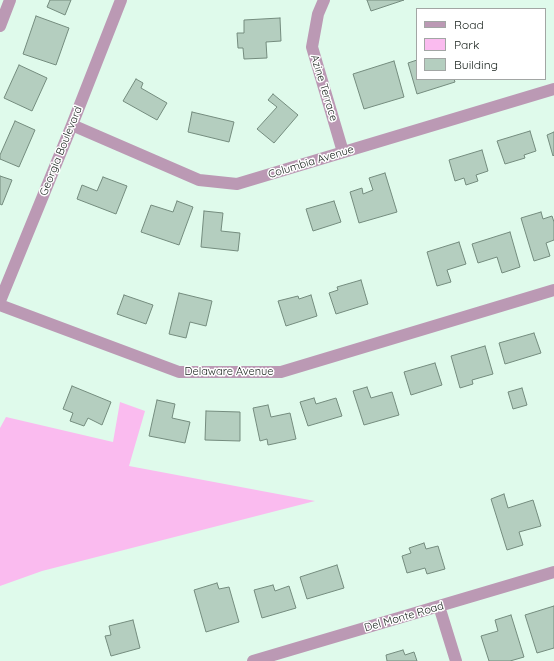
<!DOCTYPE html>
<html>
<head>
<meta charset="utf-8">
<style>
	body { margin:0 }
	#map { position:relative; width:554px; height:661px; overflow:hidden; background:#dffaeb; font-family:Quicksand,sans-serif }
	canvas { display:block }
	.legend { position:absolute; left:416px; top:8px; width:130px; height:72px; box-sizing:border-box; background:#fff; border:1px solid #a2a6a4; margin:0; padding:5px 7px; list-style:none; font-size:12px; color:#17201b }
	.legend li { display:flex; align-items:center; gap:8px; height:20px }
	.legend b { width:20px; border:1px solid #a2a6a4 }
</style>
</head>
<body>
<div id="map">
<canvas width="554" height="661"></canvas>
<ul class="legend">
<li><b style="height:5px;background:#bb99b4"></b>Road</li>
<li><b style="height:11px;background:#fabbef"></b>Park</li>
<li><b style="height:11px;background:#b4cebf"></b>Building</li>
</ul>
</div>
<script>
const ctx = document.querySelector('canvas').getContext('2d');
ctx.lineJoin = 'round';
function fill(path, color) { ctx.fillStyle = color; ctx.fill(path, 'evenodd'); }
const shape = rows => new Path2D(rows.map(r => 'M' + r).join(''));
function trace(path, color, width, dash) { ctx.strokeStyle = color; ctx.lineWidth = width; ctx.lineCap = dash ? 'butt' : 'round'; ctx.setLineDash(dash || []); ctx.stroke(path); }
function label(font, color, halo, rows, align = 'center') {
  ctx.font = font + ' Quicksand,sans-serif'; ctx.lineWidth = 3; ctx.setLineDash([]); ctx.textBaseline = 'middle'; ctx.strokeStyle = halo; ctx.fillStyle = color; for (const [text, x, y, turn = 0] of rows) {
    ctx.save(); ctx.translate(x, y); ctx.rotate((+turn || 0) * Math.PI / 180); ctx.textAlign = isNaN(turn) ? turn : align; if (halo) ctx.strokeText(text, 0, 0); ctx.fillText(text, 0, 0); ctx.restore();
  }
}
const green = shape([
	[120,402,145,411,129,466,315,501,42,571,0,586,0,428,6,417,113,442]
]);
const building = shape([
	[50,0,71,0,65,15,47,7,50,0],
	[367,0,404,0,371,11,367,0],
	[36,16,69,28,56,65,23,54,36,16],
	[280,18,281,41,266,42,267,58,244,59,243,48,238,48,237,33,244,33,244,20,280,18],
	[417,60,417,79,454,79,455,82,417,94,408,63,417,60],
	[394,61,404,97,364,109,353,74,394,61],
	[19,65,47,78,32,111,4,98,19,65],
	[136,79,143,83,141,88,167,103,157,120,123,101,136,79],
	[273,94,298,115,274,143,257,129,277,107,268,100,273,94],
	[192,112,234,122,229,142,188,132,192,112],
	[15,121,35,130,19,167,0,159,0,155,15,121],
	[530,131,536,151,524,155,525,158,505,164,497,141,530,131],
	[554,132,554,155,553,156,547,135,554,132],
	[482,150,488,171,476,175,478,181,466,185,464,178,455,181,449,160,482,150],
	[385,173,397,212,359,223,350,192,362,188,363,194,373,190,369,178,385,173],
	[0,176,12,180,2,205,0,204,0,176],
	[103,177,127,186,116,214,77,199,82,185,97,191,103,177],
	[177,201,193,207,179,245,141,232,151,205,173,212,177,201],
	[334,201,341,222,313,231,306,209,334,201],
	[204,211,223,213,221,231,240,233,238,251,201,247,204,211],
	[541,212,543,219,552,216,554,222,554,240,546,243,550,256,534,261,521,218,541,212],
	[510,232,520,267,502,273,497,257,478,263,472,244,510,232],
	[459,242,466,264,447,270,451,282,437,286,427,252,459,242],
	[361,280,368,304,336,314,329,293,338,290,337,287,361,280],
	[179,293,212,301,206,326,190,322,186,338,169,334,179,293],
	[124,295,153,305,146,324,117,314,124,295],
	[311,295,317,316,286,326,278,301,298,296,299,299,311,295],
	[534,333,541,353,505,364,499,343,534,333],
	[485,346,493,374,472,380,473,384,460,388,451,356,485,346],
	[435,363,442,385,411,395,404,372,435,363],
	[72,386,111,402,102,425,88,418,84,426,70,421,73,413,63,409,72,386],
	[367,387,371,398,392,392,399,415,364,425,353,391,367,387],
	[522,388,527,405,513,409,508,392,522,388],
	[314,398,316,404,336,398,342,416,308,426,300,402,314,398],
	[157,400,175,404,172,418,190,422,185,443,149,436,157,400],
	[268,405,271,417,290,413,296,439,268,445,267,439,260,441,253,408,268,405],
	[206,411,240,412,240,441,205,440,206,411],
	[504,494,508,508,533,500,541,526,519,532,523,545,507,550,491,499,504,494],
	[424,543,426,549,438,546,445,569,427,574,425,568,407,573,402,556,411,553,409,548,424,543],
	[337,565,344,588,307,599,300,577,337,565],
	[217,583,219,589,229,587,239,622,206,632,194,590,217,583],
	[273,585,275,591,289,586,296,608,262,618,254,590,273,585],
	[554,606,554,648,537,653,525,615,554,606],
	[511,615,524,657,510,661,489,661,481,636,498,631,495,620,511,615],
	[133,620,140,648,111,656,105,636,111,635,109,626,133,620],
	[403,650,405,655,414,652,417,661,387,661,386,655,403,650]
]);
const minor = shape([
	[324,0,318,14,312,47,343,152],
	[0,26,10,0],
	[72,125,199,180,237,184,554,89],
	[0,301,72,125,121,0],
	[0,305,179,372,281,372,554,290],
	[439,606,456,661],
	[253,661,554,572]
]);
const streetNames = [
	["Azine Terrace",324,88,73],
	["Georgia Boulevard",61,151,-68],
	["Columbia Avenue",311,162,-17],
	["Delaware Avenue",229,372],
	["Del Monte Road",404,617,-16]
];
fill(green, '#fabbef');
fill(building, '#b4cebf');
trace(building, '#748c7e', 1);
trace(minor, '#bb99b4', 12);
label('11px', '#17201b', '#fff', streetNames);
</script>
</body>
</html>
